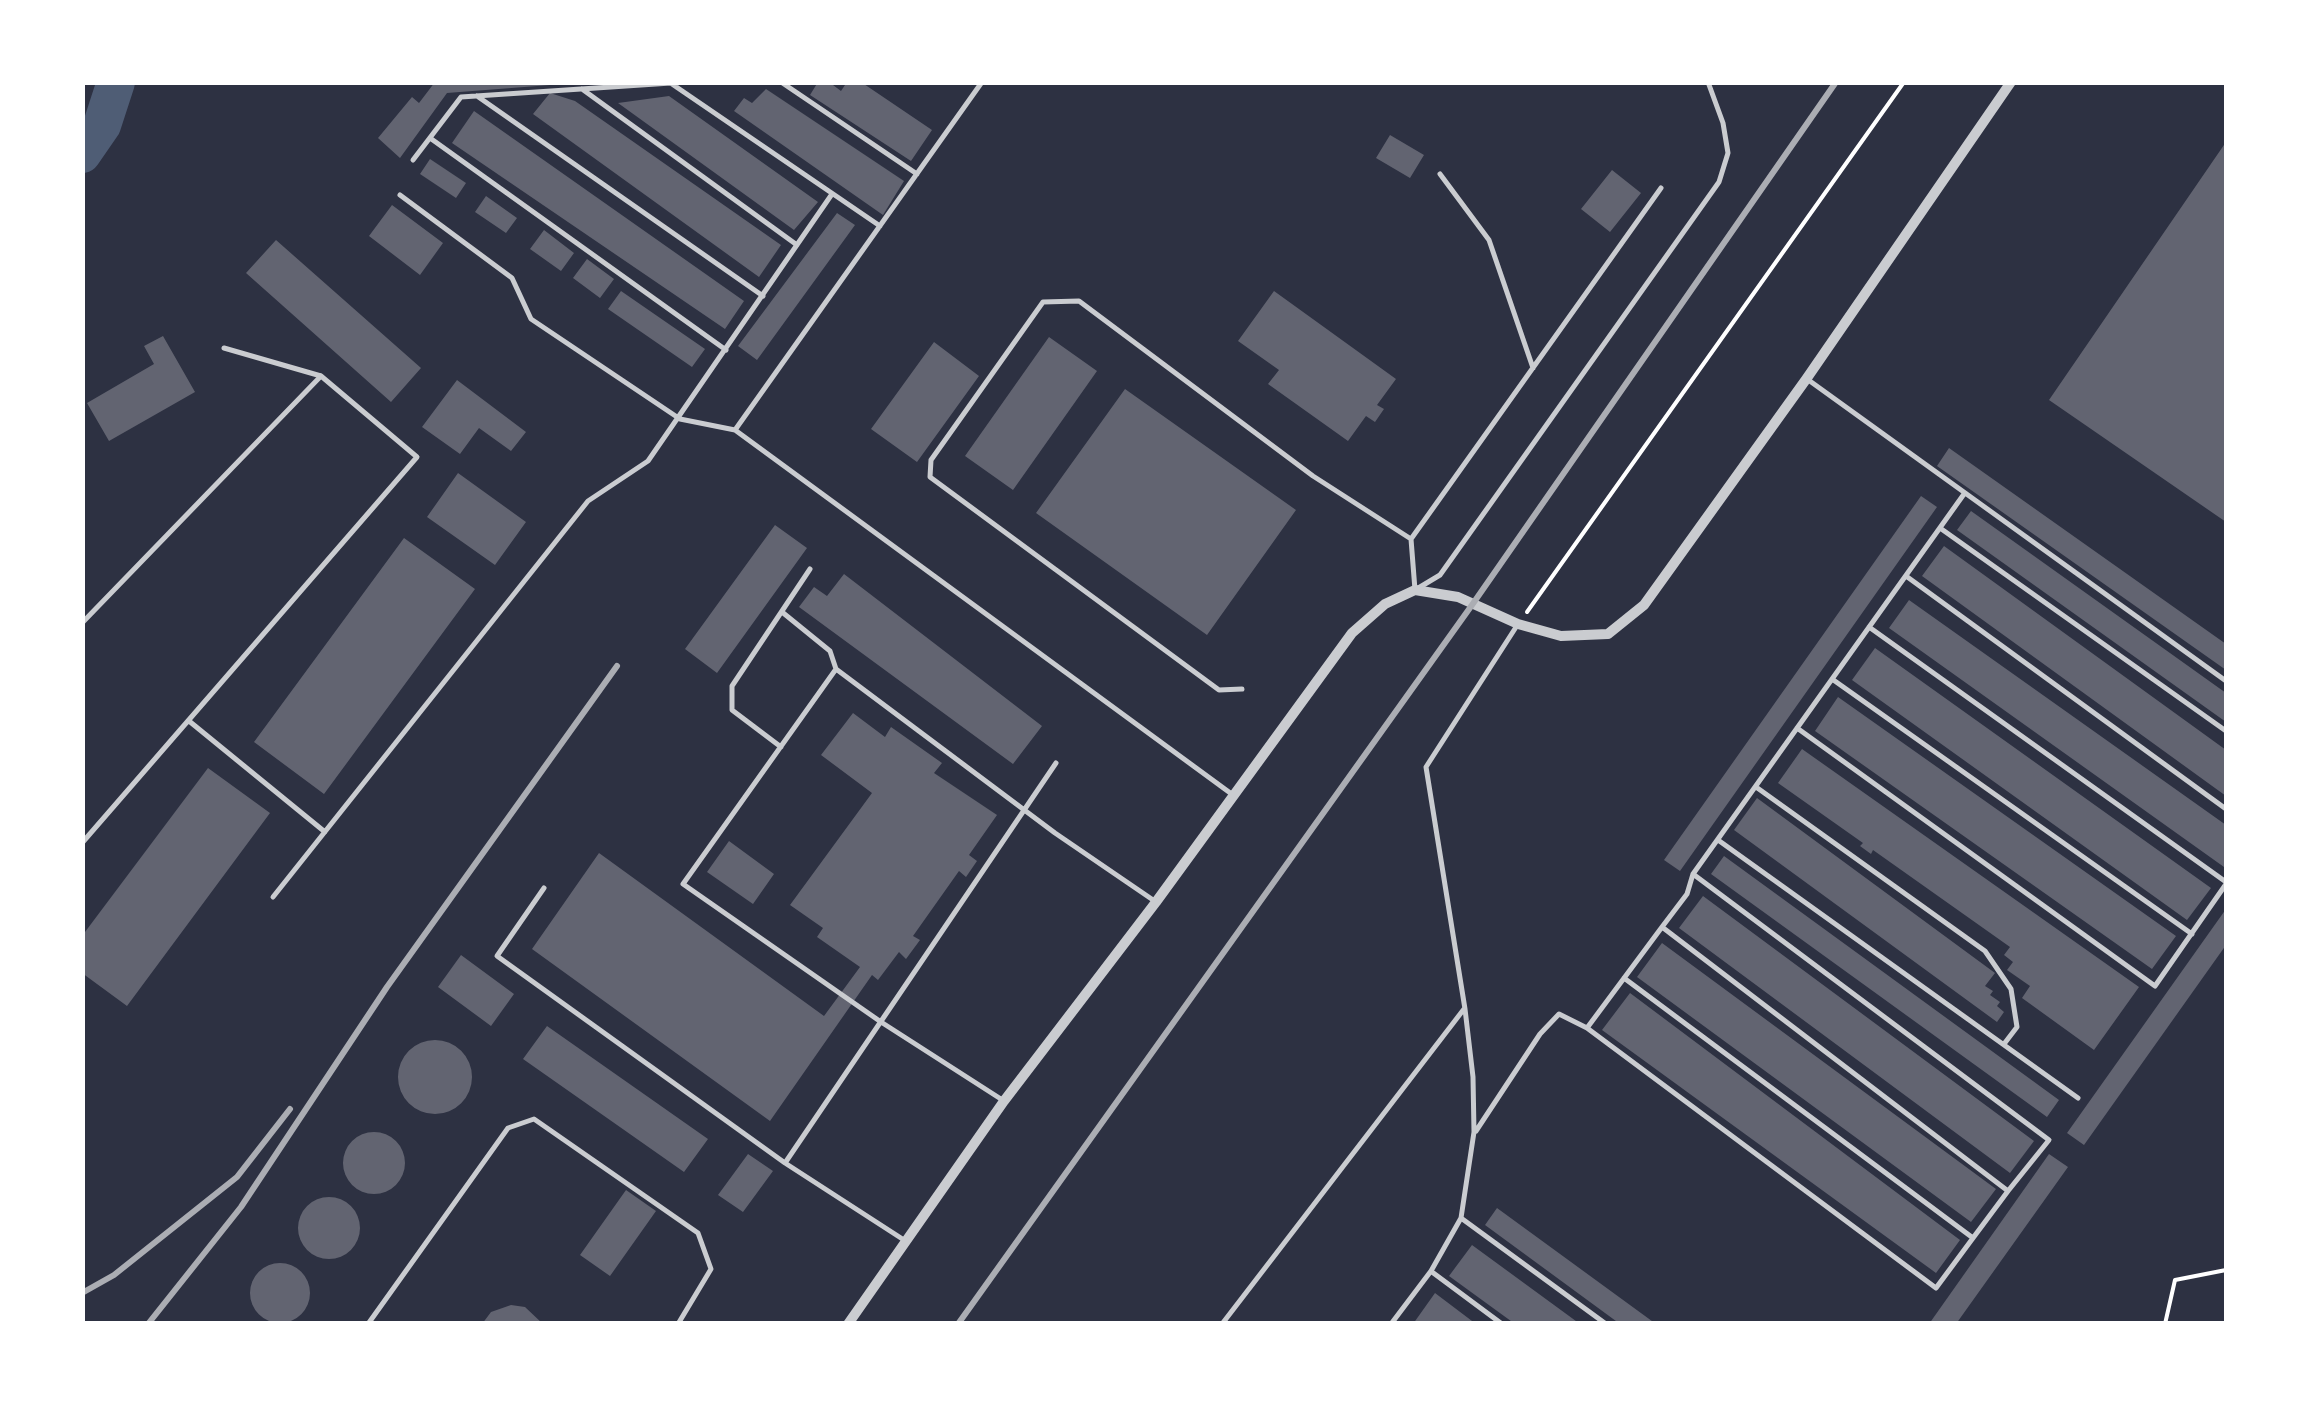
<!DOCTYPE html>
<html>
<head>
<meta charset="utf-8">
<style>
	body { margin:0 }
	#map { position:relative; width:2309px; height:1406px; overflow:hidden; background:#2d3142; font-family:Ubuntu,sans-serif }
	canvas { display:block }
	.frame { position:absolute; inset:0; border:85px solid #fff; pointer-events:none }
</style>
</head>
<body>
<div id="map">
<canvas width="2309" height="1406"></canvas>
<div class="frame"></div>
</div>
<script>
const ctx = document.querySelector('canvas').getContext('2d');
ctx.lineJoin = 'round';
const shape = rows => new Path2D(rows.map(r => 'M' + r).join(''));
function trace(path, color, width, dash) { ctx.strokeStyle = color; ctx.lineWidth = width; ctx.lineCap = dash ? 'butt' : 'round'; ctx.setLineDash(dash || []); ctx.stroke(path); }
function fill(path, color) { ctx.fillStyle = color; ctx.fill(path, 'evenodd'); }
const river = shape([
	[82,154,102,125,116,82]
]);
const building = shape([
	[435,82,549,82,550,85,447,93,400,158,378,138,412,97,419,103],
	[818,82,829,82,841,91,847,82,861,82,932,130,911,161,810,95],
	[766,89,904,181,883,215,734,111,744,98,752,103],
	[550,93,575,101,781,245,759,277,533,114],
	[669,96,818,202,794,230,618,103],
	[474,111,744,301,725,329,452,143],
	[1390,135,1424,155,1410,178,1376,158],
	[2226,142,2226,522,2049,400],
	[430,159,466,183,456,198,420,174],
	[1612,170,1641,193,1610,232,1581,209],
	[486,196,517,218,506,233,475,212],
	[392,205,443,243,420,275,369,236],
	[837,213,855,225,757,360,738,346],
	[544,230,574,253,561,271,530,249],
	[276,240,421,368,391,402,246,273],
	[587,259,614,279,600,298,573,278],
	[621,291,705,349,692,367,608,309],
	[1274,291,1396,379,1377,405,1384,409,1375,422,1366,416,1348,441,1268,384,1279,370,1238,341],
	[163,336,195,392,109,441,87,403,154,364,144,346],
	[1049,337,1097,371,1013,490,965,456],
	[934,342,979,376,917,462,871,429],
	[457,380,526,432,511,451,479,428,460,454,422,427],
	[1125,389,1296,510,1207,635,1036,513],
	[1949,448,2226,644,2226,670,1937,466],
	[458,473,526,522,495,565,427,517],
	[1921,496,1937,507,1680,871,1664,860],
	[1971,511,2226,693,2226,722,1957,530],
	[775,525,807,548,717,673,685,649],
	[404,538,475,589,324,794,254,742],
	[1944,546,2226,750,2226,796,1922,576],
	[844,574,1042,726,1013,764,799,607,814,587,827,596],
	[1909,600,2226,825,2224,867,1889,628],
	[1875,648,2211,888,2187,920,1852,680],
	[1838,697,2176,936,2152,969,1815,731],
	[853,713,885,737,891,727,942,763,934,773,997,815,969,855,977,861,966,877,959,871,913,936,920,940,906,959,899,952,878,980,872,975,770,1121,532,949,599,853,824,1016,860,967,817,937,823,928,790,905,872,793,821,755],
	[1802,749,2139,987,2094,1050,2022,998,2030,986,2007,970,2013,962,2004,955,2010,947,1873,850,1871,854,1860,846,1863,843,1778,783],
	[208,768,270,813,127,1006,82,973,82,936],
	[1757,798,1995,973,1985,986,1993,991,1990,995,2000,1002,1997,1006,2004,1012,1997,1022,1734,830],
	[729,841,774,874,753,904,707,872],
	[1724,856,2059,1100,2047,1117,1711,874],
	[1703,896,2034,1141,2010,1173,1679,928],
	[2226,909,2226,945,2084,1145,2067,1133],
	[1662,943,1996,1189,1971,1222,1637,977],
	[461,955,514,994,491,1026,438,987],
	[1630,993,1960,1240,1936,1273,1602,1030],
	[547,1026,708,1139,684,1172,523,1059],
	'398 1077a37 37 0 1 1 74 0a37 37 0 1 1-74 0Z',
	'343 1163a31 31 0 1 1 62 0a31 31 0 1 1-62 0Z',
	[748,1154,773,1171,743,1212,718,1195],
	[2049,1154,2068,1167,1956,1324,1929,1324],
	[626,1190,656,1211,610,1276,580,1255],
	'298 1228a31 31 0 1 1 62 0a31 31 0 1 1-62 0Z',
	[1497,1208,1656,1324,1620,1324,1485,1225],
	[1472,1245,1580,1324,1515,1324,1449,1276],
	'250 1293a30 30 0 1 1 60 0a30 30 0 1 1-60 0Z',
	[1435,1293,1476,1324,1413,1324],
	[511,1305,525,1307,543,1324,482,1324,491,1312]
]);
const path = shape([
	[1527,612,1904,82],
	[2165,1324,2175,1280,2226,1270]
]);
const service = shape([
	[781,82,917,174],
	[672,84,880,226],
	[582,89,797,245],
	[477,96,763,296],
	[430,138,726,350],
	[413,160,461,97,686,82],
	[1440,174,1489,240,1533,368],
	[400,195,512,278,531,319,680,419,735,430,1233,795],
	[1807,379,2226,681],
	[735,430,982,82],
	[1940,528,2226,731],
	[1411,539,1661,188],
	[1906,576,2226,809],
	[782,612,830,651,836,669,1055,833,1156,902],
	[82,623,321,376],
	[1869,627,2226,882],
	[836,669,683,884,881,1022,1004,1101],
	[1832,679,2192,934],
	[1242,689,1219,690,930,477,931,460,1043,302,1079,301,1313,476,1411,539,1415,590,1440,575,1719,182,1728,153,1723,123,1708,82],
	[189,721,325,832],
	[1797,728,2155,986,2226,884],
	[781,747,732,710,732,686,810,569],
	[1756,787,1985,951,2011,989,2017,1027,2004,1044],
	[1718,840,2078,1098],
	[82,843,417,457,321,376,224,348],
	[1693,874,2049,1140,2008,1191,1662,927,1687,894,1693,874,1964,494],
	[544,888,497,956,785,1163,904,1240],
	[273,897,588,501,648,461,832,194],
	[1624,978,1973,1238,2008,1191],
	[1587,1028,1662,927],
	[1476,1131,1540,1034,1559,1014,1587,1028,1936,1288,1973,1238],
	[785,1163,1056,763],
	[1461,1218,1606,1324],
	[1432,1272,1502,1324],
	[368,1324,508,1128,534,1119,698,1233,711,1269,678,1324],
	[1222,1324,1464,1009],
	[1391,1324,1431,1271,1461,1218,1474,1132,1473,1077,1465,1009,1426,767,1518,624]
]);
const minor = shape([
	[848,1324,1004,1101,1156,902,1352,633,1385,604,1415,590,1458,597,1518,624,1561,636,1608,634,1644,605,1807,378,2011,82]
]);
const rail = shape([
	[82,1293,114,1275,237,1177,290,1109],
	[148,1324,241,1207,387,987,617,666],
	[958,1324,1472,605,1836,82]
]);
trace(river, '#4f5d75', 38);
fill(building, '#626471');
trace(path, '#fff', 4);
trace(service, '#caccd0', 5);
trace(minor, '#caccd0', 10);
trace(rail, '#abadb3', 6);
</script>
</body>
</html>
